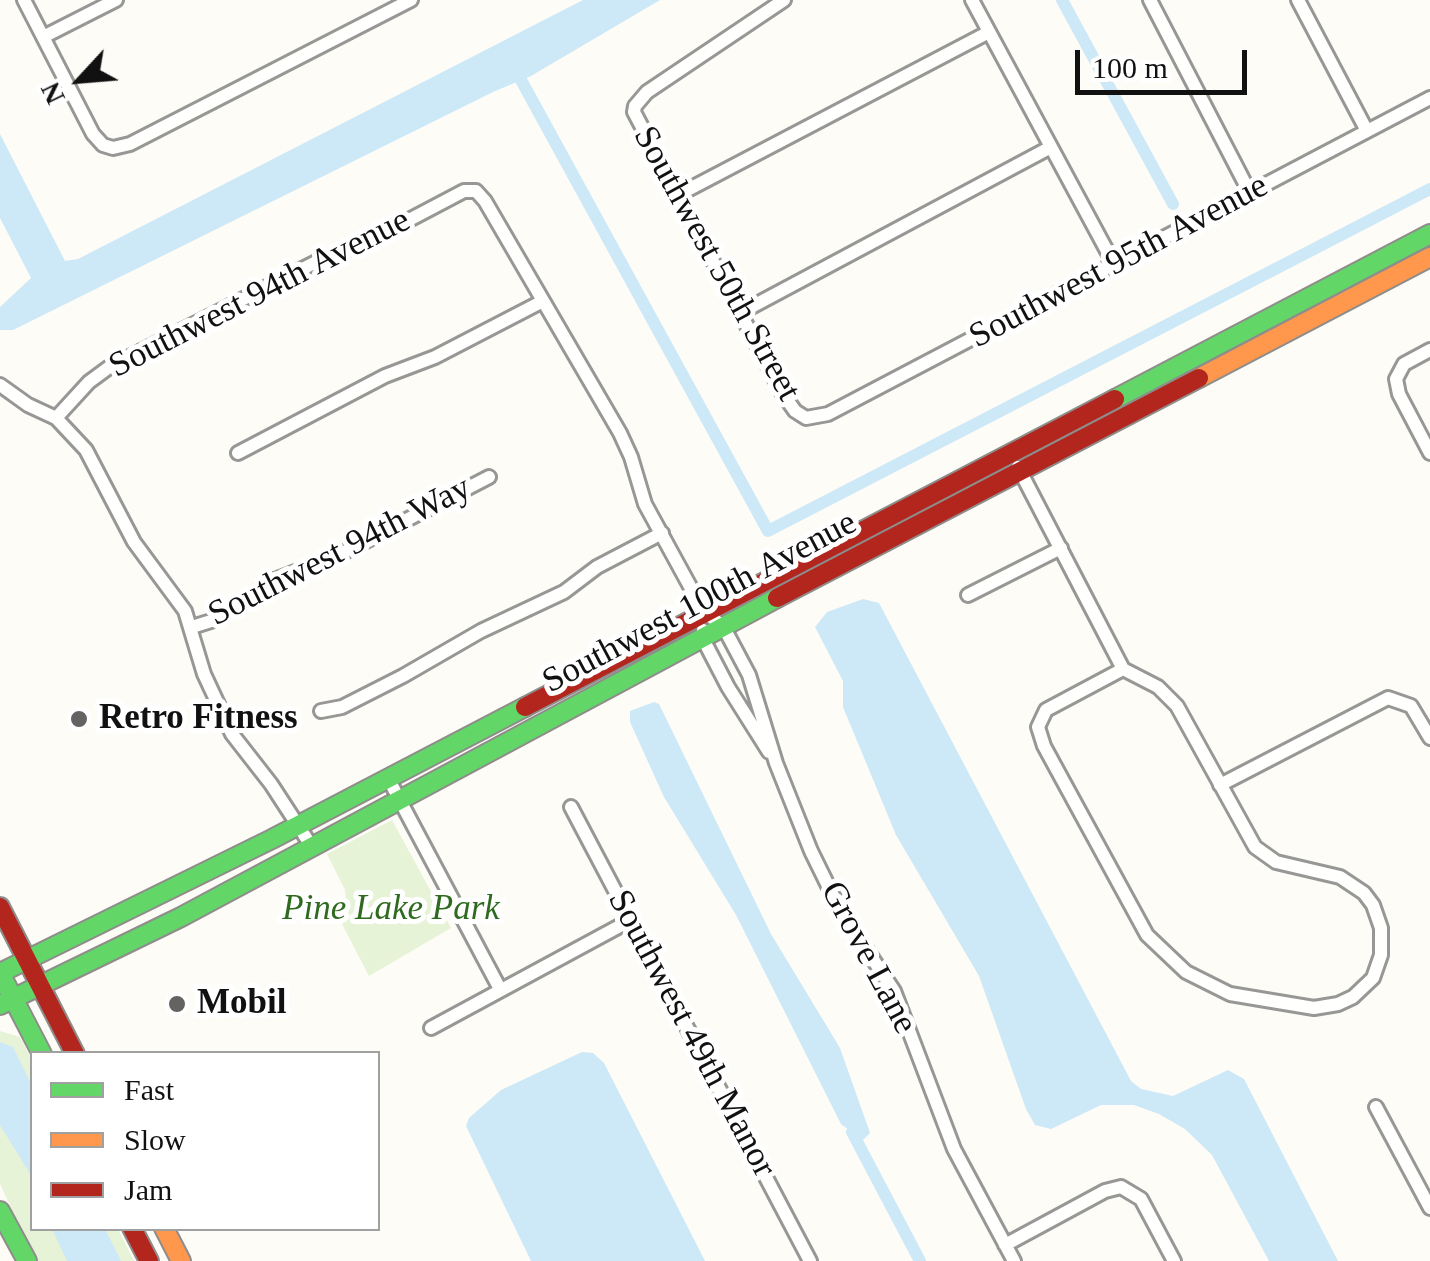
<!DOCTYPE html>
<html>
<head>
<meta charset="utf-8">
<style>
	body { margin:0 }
	#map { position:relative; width:1430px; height:1261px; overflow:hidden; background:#fdfcf7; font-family:"Times New Roman",serif }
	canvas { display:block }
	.legend { position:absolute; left:30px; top:1051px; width:350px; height:180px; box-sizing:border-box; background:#fff; border:2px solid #a0a0a0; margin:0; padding:12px 18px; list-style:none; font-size:30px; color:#111 }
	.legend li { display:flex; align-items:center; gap:20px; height:50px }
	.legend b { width:50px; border:2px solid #a0a0a0 }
	.north { position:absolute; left:30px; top:30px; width:100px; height:100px; -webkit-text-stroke:8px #fff; paint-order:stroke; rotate:244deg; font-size:28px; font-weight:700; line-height:40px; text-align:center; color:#111 }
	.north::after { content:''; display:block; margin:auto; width:35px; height:45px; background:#111; clip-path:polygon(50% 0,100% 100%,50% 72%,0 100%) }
	.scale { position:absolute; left:1075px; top:50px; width:172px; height:45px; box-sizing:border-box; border:5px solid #111; border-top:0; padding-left:12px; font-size:30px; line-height:35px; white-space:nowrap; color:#111; -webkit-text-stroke:8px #fff; paint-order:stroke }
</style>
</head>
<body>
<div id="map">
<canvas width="1430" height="1261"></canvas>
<ul class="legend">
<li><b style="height:12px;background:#63d668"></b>Fast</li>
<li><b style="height:12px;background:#ff974d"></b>Slow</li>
<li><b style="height:12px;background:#b3261e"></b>Jam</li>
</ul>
<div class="north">N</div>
<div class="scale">100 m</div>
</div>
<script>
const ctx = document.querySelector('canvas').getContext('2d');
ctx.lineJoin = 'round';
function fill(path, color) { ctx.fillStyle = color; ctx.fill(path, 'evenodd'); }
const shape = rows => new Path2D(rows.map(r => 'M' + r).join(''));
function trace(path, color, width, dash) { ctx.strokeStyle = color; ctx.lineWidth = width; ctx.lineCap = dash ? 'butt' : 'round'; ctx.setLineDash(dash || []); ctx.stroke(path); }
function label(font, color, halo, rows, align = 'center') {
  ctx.font = font + ' "Times New Roman",serif'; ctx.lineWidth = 10; ctx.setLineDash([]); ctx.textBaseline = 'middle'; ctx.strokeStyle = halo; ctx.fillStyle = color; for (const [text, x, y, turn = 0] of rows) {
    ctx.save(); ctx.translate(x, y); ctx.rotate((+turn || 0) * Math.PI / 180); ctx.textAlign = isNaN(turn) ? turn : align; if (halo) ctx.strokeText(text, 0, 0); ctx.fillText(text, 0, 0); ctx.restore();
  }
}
const green = shape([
	[392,820,451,928,369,976,342,924,347,910,345,890,327,854],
	[0,1031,20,1037,32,1060,32,1228,118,1229,134,1261,36,1261,0,1184]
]);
const water = shape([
	[583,0,660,0,531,76,493,92,13,330,0,330,0,307,31,278,0,218,0,134,65,261,78,259],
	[863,599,879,603,1131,1081,1141,1089,1173,1096,1228,1070,1244,1079,1338,1261,1269,1261,1212,1155,1185,1129,1159,1114,1134,1105,1101,1105,1051,1129,1035,1125,1026,1109,979,976,896,835,843,707,843,681,815,627,827,612],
	[654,702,659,704,771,934,840,1048,870,1133,863,1140,841,1124,736,915,664,797,630,722,630,711],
	[0,1042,13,1047,32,1086,32,1177,0,1125],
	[582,1052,593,1053,604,1063,705,1261,531,1261,466,1126,469,1118,501,1090],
	[52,1229,105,1229,121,1261,67,1261]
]);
const canal = shape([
	[1062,0,1173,204],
	[521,80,768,531,1430,189],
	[852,1132,920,1261]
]);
const street = shape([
	[24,0,93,134,103,145,113,148,130,144,411,0],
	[784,0,647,92,635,106,634,112,783,394,795,411,806,418,828,414,1430,98],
	[972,0,1114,264],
	[1150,0,1250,193],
	[1298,0,1367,131],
	[43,37,116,0],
	[476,191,485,201,620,433,631,457,645,504,704,612,723,626,749,675,776,763,811,851,839,908,894,991,954,1149,1014,1261],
	[676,196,989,32],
	[740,313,1051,147],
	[1430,350,1404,364,1396,379,1399,394,1430,453],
	[0,385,28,405,56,418,86,450,134,542,185,611,204,674,232,734,271,784,312,847],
	[56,418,89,382,108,368,320,260,371,240,464,191,476,191],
	[238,453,385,376,435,357,543,301],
	[1018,467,1123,669,1158,687,1177,706,1255,847,1276,862,1340,877,1364,893,1373,905,1381,928,1381,955,1373,978,1353,997,1338,1004,1314,1008,1230,994,1186,972,1147,935,1044,746,1038,727,1046,710,1123,669],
	[968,595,1061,548],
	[192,627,211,621,275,580,337,556,489,477],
	[703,630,702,637,728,687,769,752],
	[321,711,342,707,403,676,481,631,564,592,597,567,662,533],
	[388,778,500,989],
	[1220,785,1388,698,1411,706,1430,738],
	[571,807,810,1261],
	[431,1028,629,921],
	[1376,1107,1430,1208],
	[1005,1245,1105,1191,1121,1187,1141,1199,1174,1261]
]);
const fast = shape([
	[1115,399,1430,234],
	[0,973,272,839,525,707],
	[0,973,42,1054],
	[0,1005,181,917,777,598],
	[0,1211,27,1261]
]);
const slow = shape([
	[1199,378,1430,257],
	[164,1228,181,1261]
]);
const jam = shape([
	[777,598,1199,378],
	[525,707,1115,399],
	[0,907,75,1054],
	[132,1228,149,1261]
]);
const markers = [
	[79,719,10,"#646362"],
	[177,1004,10,"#646362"]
];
const streetNames = [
	["Southwest 95th Avenue",1119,262,-28],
	["Southwest 50th Street",716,264,61],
	["Southwest 94th Avenue",260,294,-27],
	["Southwest 94th Way",340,552,-27],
	["Southwest 100th Avenue",700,603,-28],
	["Grove Lane",868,958,62],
	["Southwest 49th Manor",691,1034,62]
];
const poiNames = [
	["Retro Fitness",99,719],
	["Mobil",197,1004]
];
const parkNames = [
	["Pine Lake Park",391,910]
];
fill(green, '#e7f3d7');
fill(water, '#cde8f7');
trace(canal, '#cde8f7', 12);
trace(street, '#979795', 18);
trace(fast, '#8e8d8b', 22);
trace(slow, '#8e8d8b', 22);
trace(jam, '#8e8d8b', 22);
trace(street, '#fffffe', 12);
trace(fast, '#63d668', 18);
trace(slow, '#ff974d', 18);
trace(jam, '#b3261e', 18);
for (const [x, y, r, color] of markers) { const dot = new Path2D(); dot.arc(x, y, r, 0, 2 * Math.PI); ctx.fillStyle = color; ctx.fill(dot); trace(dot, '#fff', 4); }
label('35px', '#111', '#fff', streetNames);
label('bold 35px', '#111', '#fff', poiNames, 'left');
label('italic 35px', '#2f6b1f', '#fff', parkNames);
</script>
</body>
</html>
